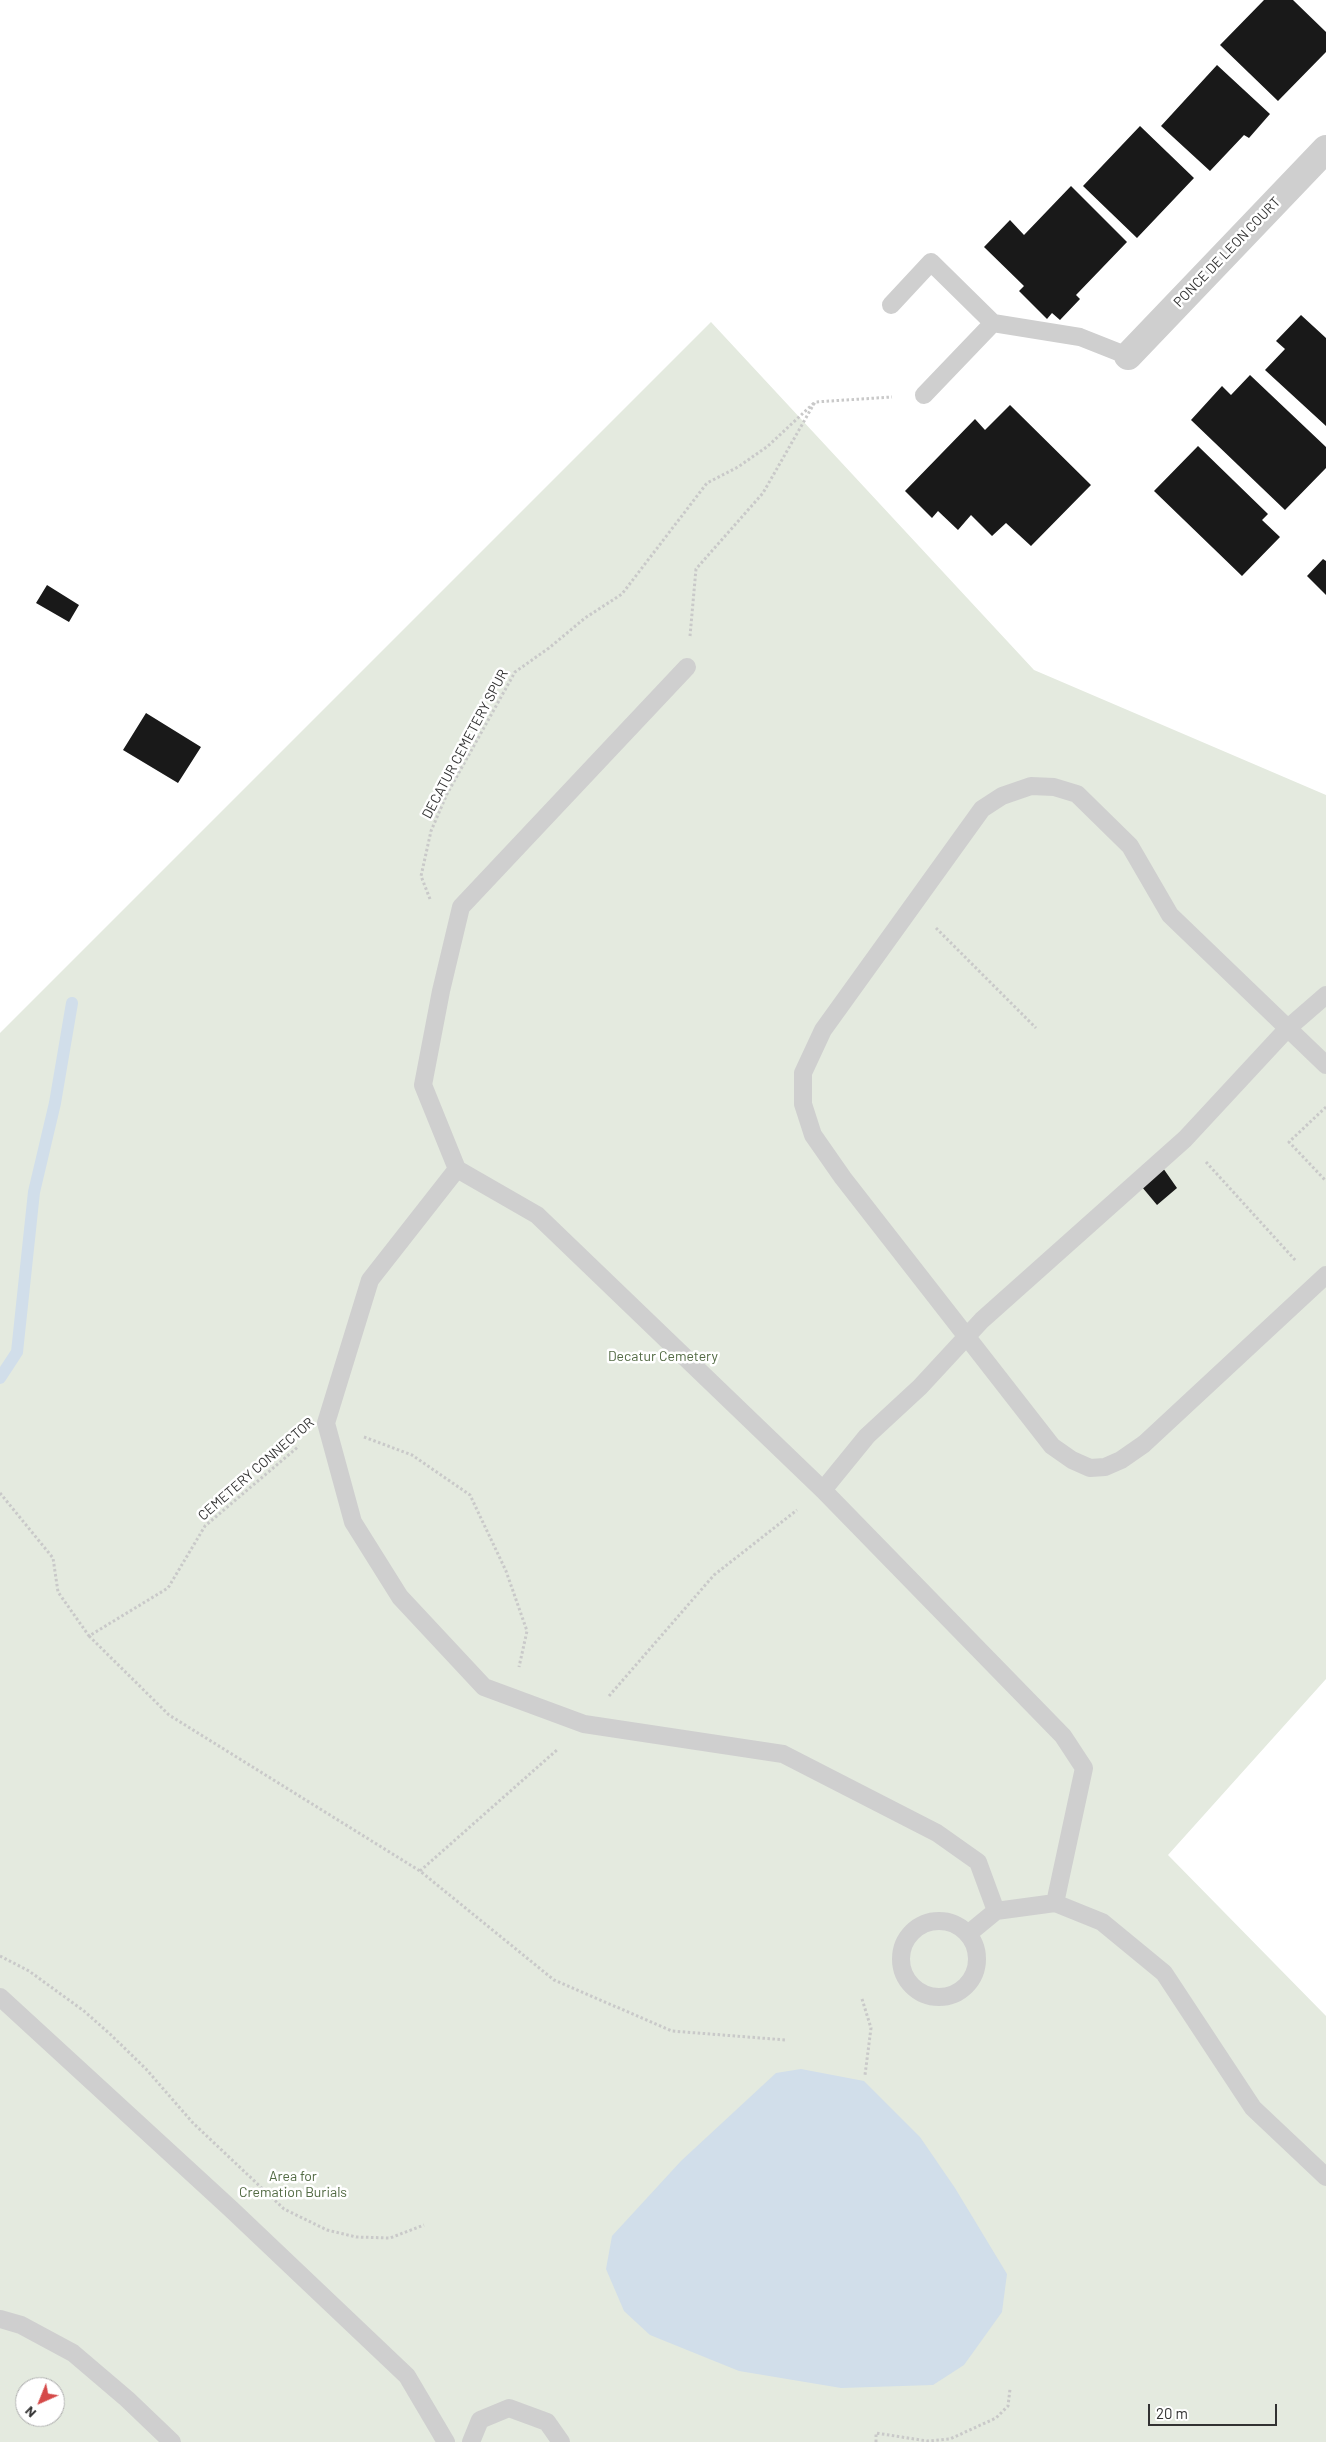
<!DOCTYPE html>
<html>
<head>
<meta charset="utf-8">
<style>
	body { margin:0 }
	#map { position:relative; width:1326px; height:2442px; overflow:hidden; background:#fff; font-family:Barlow,sans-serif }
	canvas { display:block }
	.north { position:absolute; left:15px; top:2377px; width:50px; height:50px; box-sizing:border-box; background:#fff; border:1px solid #adadad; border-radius:50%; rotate:224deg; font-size:14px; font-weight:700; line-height:20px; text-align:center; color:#323232 }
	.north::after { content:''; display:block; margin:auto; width:18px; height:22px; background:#d54948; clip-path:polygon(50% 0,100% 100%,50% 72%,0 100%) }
	.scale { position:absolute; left:1148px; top:2404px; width:129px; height:22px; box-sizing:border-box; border:2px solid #323232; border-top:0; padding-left:6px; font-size:15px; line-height:18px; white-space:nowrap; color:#323232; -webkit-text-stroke:4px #fff; paint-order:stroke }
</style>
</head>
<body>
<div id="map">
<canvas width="1326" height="2442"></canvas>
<div class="north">N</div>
<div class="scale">20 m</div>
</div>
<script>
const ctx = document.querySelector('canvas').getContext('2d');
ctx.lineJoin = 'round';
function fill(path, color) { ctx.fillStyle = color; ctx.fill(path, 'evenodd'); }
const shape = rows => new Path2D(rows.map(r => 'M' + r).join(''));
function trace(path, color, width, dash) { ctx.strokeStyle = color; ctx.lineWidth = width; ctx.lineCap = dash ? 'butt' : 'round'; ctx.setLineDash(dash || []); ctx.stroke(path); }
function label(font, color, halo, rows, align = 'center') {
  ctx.font = font + ' Barlow,sans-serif'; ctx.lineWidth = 5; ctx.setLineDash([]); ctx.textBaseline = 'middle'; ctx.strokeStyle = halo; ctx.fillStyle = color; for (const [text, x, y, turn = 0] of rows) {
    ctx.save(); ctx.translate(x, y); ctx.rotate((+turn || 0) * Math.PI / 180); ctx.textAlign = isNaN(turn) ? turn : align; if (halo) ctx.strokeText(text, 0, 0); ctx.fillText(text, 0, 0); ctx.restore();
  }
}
const green = shape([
	[711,322,1034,670,1326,795,1326,1679,1168,1855,1326,2016,1326,2442,0,2442,0,1033],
	[25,2387,55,2387,55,2417,25,2417]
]);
const water = shape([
	[801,2069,864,2081,920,2137,955,2188,1007,2274,1002,2312,964,2365,933,2385,841,2388,739,2371,650,2335,624,2311,606,2269,612,2236,681,2161,776,2073]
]);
const stream = shape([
	[0,1378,17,1352,34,1192,55,1103,72,1003]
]);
const building = shape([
	[1264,0,1293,0,1326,32,1326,52,1278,101,1220,45],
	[1217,65,1270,114,1249,138,1244,135,1210,171,1161,126],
	[1140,126,1194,178,1137,238,1083,186],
	[1071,186,1127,242,1076,295,1080,299,1060,320,1052,313,1047,319,1019,291,1024,286,984,247,1010,220,1024,235],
	[1301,315,1326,338,1326,426,1265,370,1285,349,1276,341],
	[1250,375,1326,447,1326,468,1285,510,1191,420,1222,386,1231,395],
	[1010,405,1091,485,1031,546,1006,523,992,536,971,515,958,530,938,511,932,518,905,491,975,419,985,430],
	[1198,446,1268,514,1262,520,1280,537,1242,576,1154,491],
	[1323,559,1326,561,1326,595,1307,576],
	[47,585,79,605,69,622,36,603],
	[146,713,201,747,178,783,123,750],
	[1163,1168,1177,1188,1157,1205,1142,1187]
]);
const path = shape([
	[690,636,696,569,763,493,815,402,892,397],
	[430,899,421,876,431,831,447,794,515,672,549,648,585,618,622,594,707,483,738,467,768,446,815,402],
	[936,928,1036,1028],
	[1326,1107,1289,1142,1326,1181],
	[1206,1162,1296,1261],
	[364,1437,412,1455,470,1495,506,1571,527,1631,519,1667],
	[0,1493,53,1558,58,1592,89,1636,168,1588,205,1526,299,1446],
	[89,1636,169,1715,420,1871,554,1980,672,2031,786,2040],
	[609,1696,714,1575,797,1510],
	[420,1871,558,1749],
	[0,1956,29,1971,84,2011,110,2034,146,2069,193,2123,284,2209,327,2230,356,2237,390,2238,424,2225],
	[862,1999,871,2028,865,2075],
	[876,2442,876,2433,927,2441,950,2439,996,2418,1008,2406,1010,2389]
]);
const service = shape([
	[891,305,931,262,993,323],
	[924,395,993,323,1080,337,1128,356],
	[687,667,461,907,441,991,423,1085,457,1169,370,1280,326,1423,353,1522,400,1597,484,1687,584,1724,783,1754,937,1833,978,1862,996,1911],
	[1326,1065,1170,915,1130,846,1077,794,1054,787,1031,786,1002,796,982,809,823,1030,803,1073,803,1104,813,1135,843,1178,1052,1446,1072,1460,1090,1468,1105,1467,1121,1460,1144,1444,1326,1275],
	[457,1169,537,1215,823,1490,1063,1736,1084,1768,1055,1903],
	[823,1490,867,1436,920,1387,982,1320,1185,1139,1288,1028,1326,995],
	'901 1959a38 38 0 1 1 76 0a38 38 0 1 1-76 0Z',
	[968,1934,996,1911,1055,1903,1102,1922,1164,1973,1253,2108,1326,2177],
	[0,1997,231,2209,407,2376,446,2442],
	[0,2319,21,2325,73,2353,127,2399,172,2442],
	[471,2442,480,2420,509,2408,547,2422,561,2442]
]);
const minor = shape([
	[1128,356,1326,149]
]);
const streetNames = [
	["PONCE DE LEON COURT",1227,252,-46],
	["DECATUR CEMETERY SPUR",465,744,-62],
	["CEMETERY CONNECTOR",256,1469,-41]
];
const parkNames = [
	["Decatur Cemetery",663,1356],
	["Area for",293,2176],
	["Cremation Burials",293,2192]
];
fill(green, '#e4eadf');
fill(water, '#d1deea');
trace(stream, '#d1deea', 12);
fill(building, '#191919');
trace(path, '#c9c9c9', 3, [2.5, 2.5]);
trace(service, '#cfcfcf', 18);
trace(minor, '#cfcfcf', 28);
label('14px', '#323232', '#fff', streetNames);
label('14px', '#526a43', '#fff', parkNames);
</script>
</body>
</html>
